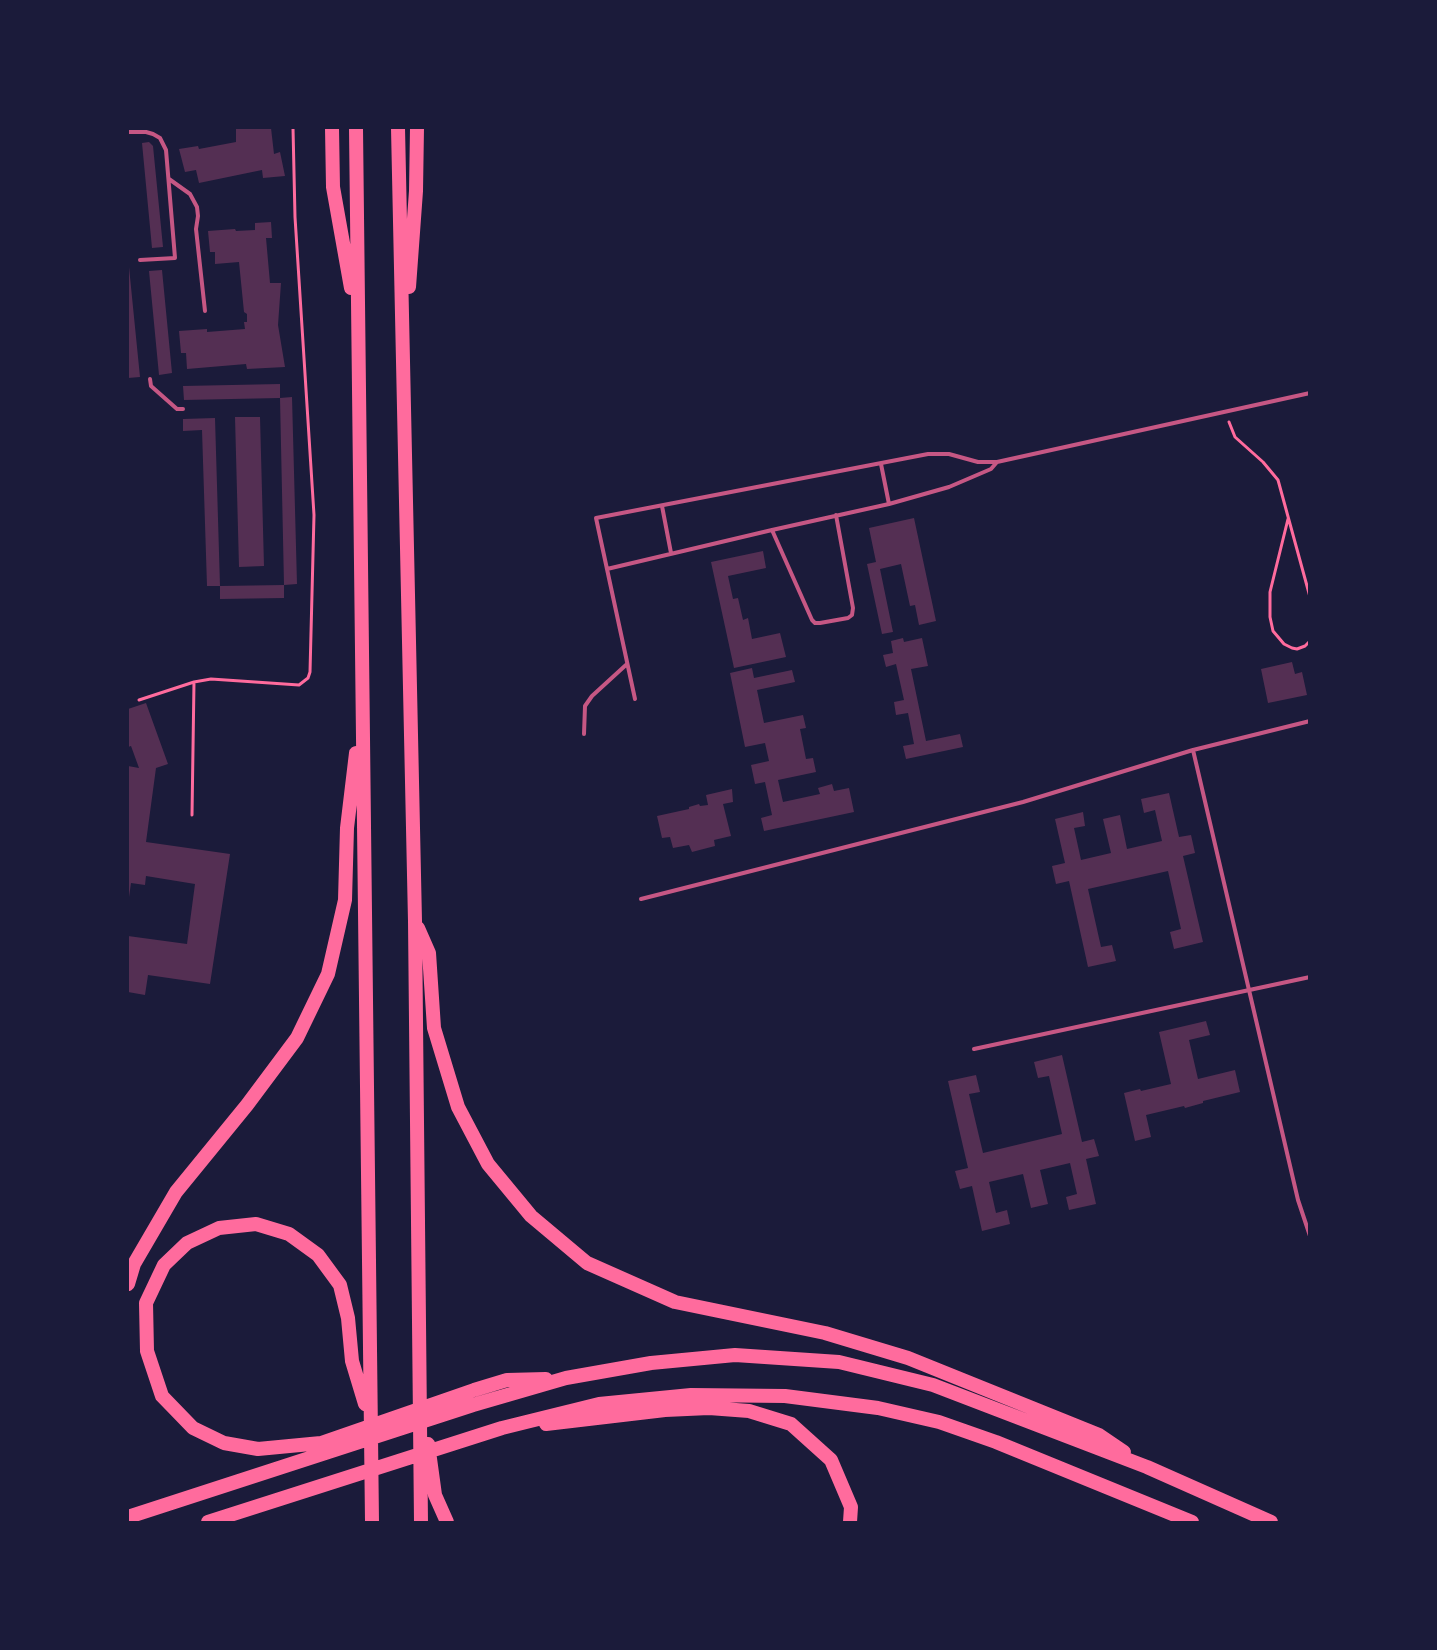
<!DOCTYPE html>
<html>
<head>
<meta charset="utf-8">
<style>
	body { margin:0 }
	#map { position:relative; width:1437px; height:1650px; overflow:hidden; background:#1b1b3a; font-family:Mulish,sans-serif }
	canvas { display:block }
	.frame { position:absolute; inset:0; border:129px solid #1b1b3a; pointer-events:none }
</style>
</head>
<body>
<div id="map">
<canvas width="1437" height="1650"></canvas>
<div class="frame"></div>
</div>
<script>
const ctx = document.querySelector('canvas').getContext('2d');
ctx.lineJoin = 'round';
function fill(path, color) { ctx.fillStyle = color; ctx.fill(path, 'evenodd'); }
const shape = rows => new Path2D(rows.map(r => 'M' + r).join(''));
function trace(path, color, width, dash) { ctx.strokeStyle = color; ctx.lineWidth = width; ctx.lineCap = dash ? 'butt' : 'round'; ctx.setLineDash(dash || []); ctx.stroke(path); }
const building = shape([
	[236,128,271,128,274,154,280,152,285,176,263,178,262,170,199,183,196,170,185,172,179,149,198,146,199,149,236,142],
	[149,142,153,146,163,247,152,248,142,143],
	[271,222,272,238,266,238,270,283,281,283,278,325,285,367,247,369,246,364,187,369,186,353,181,353,179,331,207,329,207,332,245,329,244,322,247,322,247,314,244,312,239,262,215,264,215,252,210,252,208,231,235,229,236,231,255,230,255,223],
	[128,267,129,267,140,377,128,378],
	[162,270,172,373,159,375,149,271],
	[280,384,280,398,184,400,183,386],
	[292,397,297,584,284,585,280,398],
	[235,417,260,417,264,566,239,567],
	[215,418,220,586,207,586,202,430,183,431,183,419],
	[914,518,936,621,919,625,915,605,910,606,901,564,880,569,893,632,882,634,867,564,876,562,869,528],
	[763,551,766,568,728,576,733,599,738,598,743,620,748,618,752,639,780,633,786,657,734,668,711,562],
	[284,585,284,598,220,599,220,586],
	[903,638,904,642,922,638,928,666,911,669,926,741,960,734,963,747,906,759,903,746,914,744,908,713,896,715,894,702,904,700,896,664,886,667,883,655,893,653,891,641],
	[1292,662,1295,674,1302,672,1307,695,1268,703,1261,669],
	[752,668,754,678,792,670,795,682,757,690,764,723,803,715,806,728,800,729,806,759,813,758,816,772,778,780,783,802,820,794,818,788,832,784,834,791,849,788,854,812,764,831,761,818,772,815,765,782,755,784,751,765,769,761,765,743,745,747,730,673],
	[146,703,168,764,156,768,146,842,230,854,210,984,148,975,145,995,128,992,128,936,187,944,195,884,146,876,145,885,131,883,129,897,128,897,128,766,139,768,131,746,128,747,128,709],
	[732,789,733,802,723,804,731,836,714,840,715,846,692,852,689,845,673,848,670,837,662,838,657,816,689,809,689,807,699,804,700,806,708,805,706,795],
	[1169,793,1179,837,1191,835,1195,853,1183,856,1203,942,1174,949,1170,932,1181,929,1168,871,1088,889,1101,947,1112,945,1116,961,1088,967,1069,881,1056,884,1052,866,1065,863,1055,819,1083,812,1085,826,1074,828,1081,860,1111,853,1103,819,1120,815,1127,849,1162,841,1155,810,1144,813,1141,799],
	[1206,1021,1210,1035,1189,1040,1198,1079,1235,1070,1240,1092,1203,1101,1203,1103,1185,1108,1184,1106,1146,1115,1151,1137,1135,1141,1124,1093,1140,1089,1141,1091,1171,1084,1159,1032],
	[1062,1055,1082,1142,1094,1139,1099,1156,1086,1159,1096,1204,1069,1210,1066,1197,1077,1194,1070,1163,1040,1170,1048,1204,1031,1208,1023,1174,989,1182,996,1213,1007,1210,1010,1224,982,1231,972,1186,960,1189,955,1171,968,1168,948,1081,976,1075,980,1092,969,1094,983,1153,1062,1134,1049,1076,1038,1078,1034,1062]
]);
const path = shape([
	[1229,422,1235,437,1263,462,1278,480,1310,597],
	[1288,519,1270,592,1270,617,1273,631,1284,644,1292,648,1297,649,1305,646,1310,641],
	[139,700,194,682,211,679,299,685,308,678,310,672,314,515,295,217,293,128],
	[192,815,194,682]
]);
const service = shape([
	[128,132,146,132,153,134,160,138,166,150,175,258,140,260],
	[169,179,190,194,197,207,198,216,196,229,205,311],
	[150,379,151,386,177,409,183,409],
	[889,504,949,487,991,469,997,462],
	[662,506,671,553],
	[772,530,812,620,815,623,820,623,848,618,852,615,853,608,836,515],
	[607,569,772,530,889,504,881,464],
	[635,699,596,518,928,454,949,454,978,462,997,462,1310,393],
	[584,734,585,706,592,696,627,664],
	[1193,750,1298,1200,1310,1236],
	[641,899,1023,802,1193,750,1310,721],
	[974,1049,1310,977]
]);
const motorway = shape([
	[332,128,333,187,351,288],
	[356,128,372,1522],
	[398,128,415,921,421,1522],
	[409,287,416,191,417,128],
	[418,928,429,953,434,1028,458,1107,488,1164,531,1216,587,1263,675,1302,825,1333,908,1358,1099,1435,1124,1452],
	[128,1284,134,1264,176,1192,247,1105,297,1038,328,974,345,900,347,828,356,753],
	[365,1404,352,1361,348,1318,340,1285,318,1255,289,1234,256,1224,219,1228,187,1243,164,1265,146,1303,147,1351,162,1396,193,1428,224,1443,258,1449,321,1443,474,1390,507,1380,546,1379],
	[546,1424,665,1410,709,1408,749,1411,791,1424,831,1460,851,1507,850,1522],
	[428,1444,435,1495,447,1522],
	[128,1517,473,1405,566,1378,651,1363,735,1355,839,1362,933,1385,1147,1467,1271,1522],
	[208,1522,502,1428,599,1404,691,1395,785,1396,878,1408,939,1422,996,1442,1192,1522]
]);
fill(building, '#542f53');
trace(path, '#ff6b9d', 3);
trace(service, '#c65784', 4);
trace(motorway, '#ff6b9d', 14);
</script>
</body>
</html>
